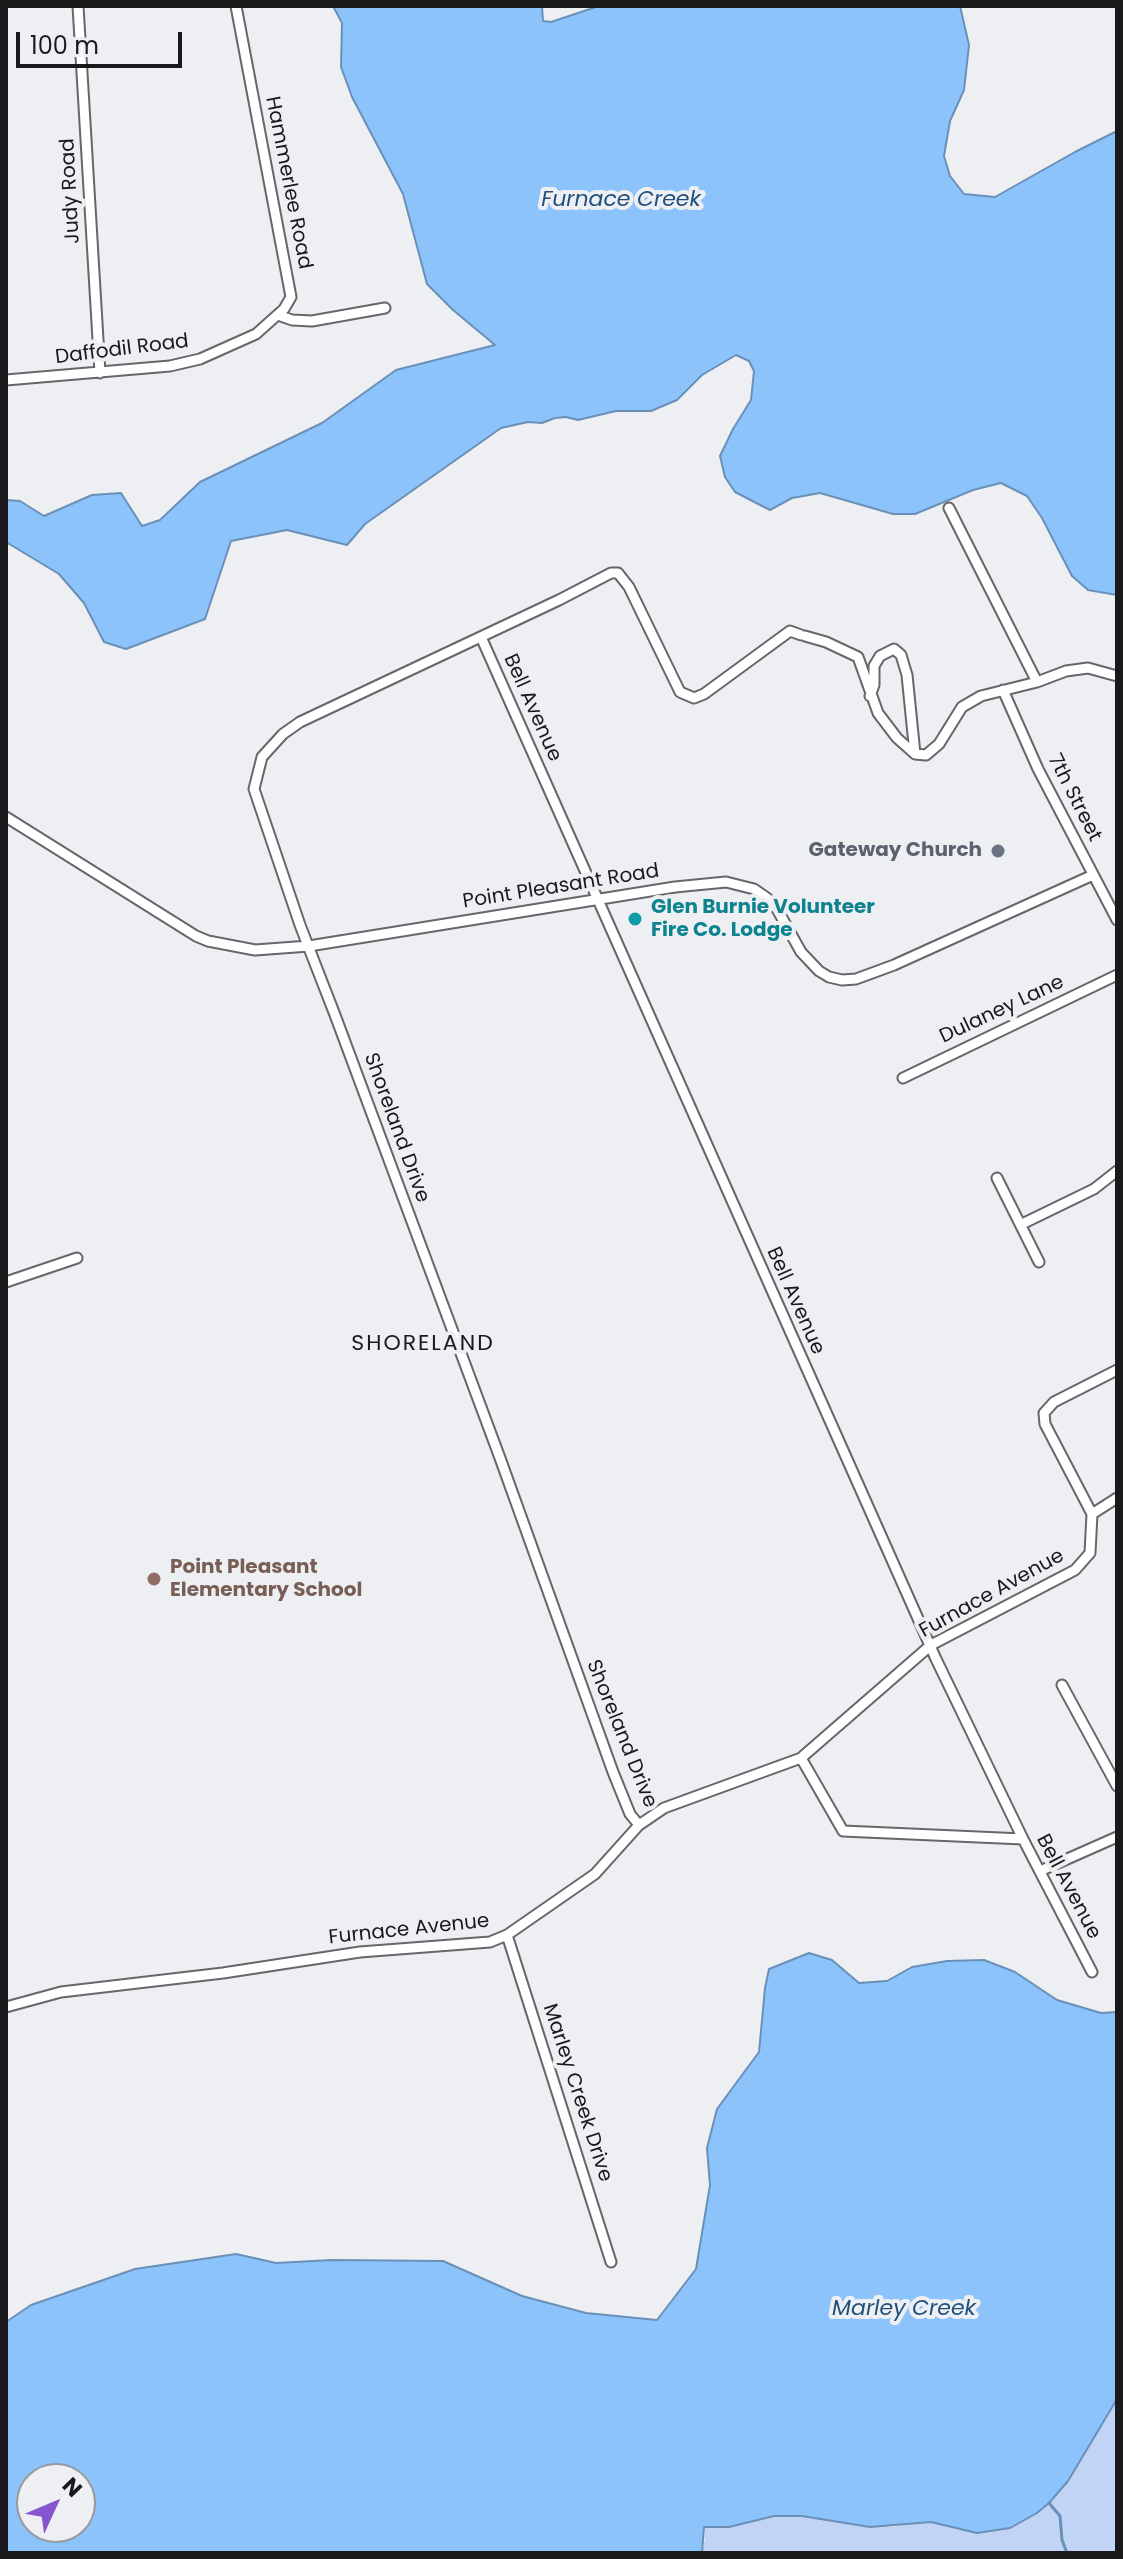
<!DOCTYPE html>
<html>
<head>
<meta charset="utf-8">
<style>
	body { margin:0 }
	#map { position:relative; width:1123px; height:2559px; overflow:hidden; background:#edeff3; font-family:Poppins,sans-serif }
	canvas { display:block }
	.frame { position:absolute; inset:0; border:8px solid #19191b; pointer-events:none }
	.north { position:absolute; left:16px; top:2463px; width:80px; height:80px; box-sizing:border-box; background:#edeff3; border:2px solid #98999d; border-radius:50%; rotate:46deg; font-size:22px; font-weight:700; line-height:32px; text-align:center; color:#19191b }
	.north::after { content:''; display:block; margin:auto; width:28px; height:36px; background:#8756cf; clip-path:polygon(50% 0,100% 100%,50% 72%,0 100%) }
	.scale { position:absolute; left:16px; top:32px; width:166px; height:36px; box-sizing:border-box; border:4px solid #19191b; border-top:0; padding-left:10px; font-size:24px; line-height:28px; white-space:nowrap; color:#19191b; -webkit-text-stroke:6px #edeff3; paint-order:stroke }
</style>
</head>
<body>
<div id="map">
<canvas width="1123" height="2559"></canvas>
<div class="frame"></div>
<div class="north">N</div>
<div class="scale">100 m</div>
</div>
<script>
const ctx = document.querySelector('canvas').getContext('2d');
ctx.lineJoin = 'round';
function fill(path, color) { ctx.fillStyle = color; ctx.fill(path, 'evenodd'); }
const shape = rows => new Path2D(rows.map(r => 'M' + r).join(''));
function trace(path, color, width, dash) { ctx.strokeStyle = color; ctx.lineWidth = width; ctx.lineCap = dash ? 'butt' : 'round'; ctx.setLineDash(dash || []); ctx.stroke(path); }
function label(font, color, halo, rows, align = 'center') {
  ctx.font = font + ' Poppins,sans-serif'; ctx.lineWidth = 8; ctx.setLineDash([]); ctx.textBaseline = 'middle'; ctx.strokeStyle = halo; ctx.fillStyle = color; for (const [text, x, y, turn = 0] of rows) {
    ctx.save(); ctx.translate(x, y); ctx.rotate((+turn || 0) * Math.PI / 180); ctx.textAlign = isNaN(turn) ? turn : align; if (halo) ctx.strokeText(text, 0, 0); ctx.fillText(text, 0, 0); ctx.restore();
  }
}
const green = shape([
	[1117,2399,1117,2553,702,2553,705,2539,704,2526,729,2527,774,2516,802,2516,893,2527,918,2522,1024,2521,1049,2503]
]);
const water = shape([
	[333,6,542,6,543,21,551,22,599,6,960,6,969,45,964,90,950,121,944,156,950,176,964,194,995,197,1075,152,1117,131,1117,595,1088,590,1072,576,1042,518,1027,496,1001,483,973,490,915,514,893,514,820,493,792,498,770,510,735,492,725,477,720,456,733,429,751,400,754,371,749,361,736,355,702,375,677,400,651,411,616,411,578,420,566,417,555,418,542,423,528,422,501,428,365,524,347,545,287,530,231,541,205,619,126,649,104,642,84,603,59,574,6,542,6,500,20,501,44,516,92,495,121,493,142,526,160,520,200,482,322,423,396,370,495,345,453,310,427,284,403,194,352,97,341,67,342,23,333,6],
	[809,1953,832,1960,859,1983,887,1981,912,1967,947,1961,984,1960,1015,1972,1057,2000,1101,2013,1117,2012,1117,2399,1068,2481,1049,2503,1037,2513,1010,2528,977,2533,931,2522,870,2527,802,2516,774,2516,729,2527,704,2527,702,2553,6,2553,6,2322,31,2305,135,2269,236,2254,276,2263,332,2260,443,2261,522,2296,586,2313,657,2320,696,2269,710,2185,707,2148,717,2109,759,2052,765,1988,769,1969,809,1953],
	[80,2479,80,2527,32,2527,32,2479,80,2479]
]);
const stream = shape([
	[1049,2503,1060,2516,1062,2540,1067,2553]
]);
const minor = shape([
	[78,6,100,373],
	[278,315,292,320,312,321,385,308],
	[6,380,170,366,200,359,256,334,284,309,291,297,288,281,236,6],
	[949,508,1037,682],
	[805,636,826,642,858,657,878,713,897,738,915,754,926,755,939,744,962,707,981,696,1037,682,1066,671,1088,668,1117,676],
	[481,637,936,1659,1023,1839,1092,1972],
	[1003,690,1038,769,1117,920],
	[870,696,874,685,874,666,880,656,894,649,901,655,907,675,915,754],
	[6,817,196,936,208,941,255,950,309,946,675,887,726,882,754,889,767,898,777,909,801,952,819,971,829,977,842,980,856,979,894,965,1093,875],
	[903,1078,1117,975],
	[997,1178,1039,1262],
	[1022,1224,1094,1189,1117,1171],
	[6,1282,77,1258],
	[1092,1514,1045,1424,1044,1413,1054,1402,1117,1370],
	[1092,1514,1117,1498],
	[1062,1685,1117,1786],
	[801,1758,843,1831,1023,1839],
	[639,1825,630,1814,613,1772,500,1458,335,1015,300,925,254,789,262,757,283,734,300,722,559,600,611,573,618,573,629,587,680,692,694,698,704,694,790,631,801,635],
	[1040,1871,1117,1837],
	[507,1935,611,2262],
	[6,2007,61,1992,223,1973,360,1952,490,1942,507,1935,595,1874,639,1825,664,1808,801,1758,931,1645,1075,1570,1090,1553,1092,1514]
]);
const markers = [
	[998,851,8,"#6b7280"],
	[635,919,8,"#0f9aa8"],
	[154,1579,8,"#8d6e63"]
];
const streetNames = [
	["Hammerlee Road",288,183,79],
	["Judy Road",71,191,-93],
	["Daffodil Road",122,350,-7],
	["Bell Avenue",532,708,66],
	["7th Street",1074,798,63],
	["Point Pleasant Road",561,887,-9],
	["Dulaney Lane",1002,1010,-25],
	["Shoreland Drive",396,1128,70],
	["Bell Avenue",795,1301,66],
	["Furnace Avenue",992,1594,-29],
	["Shoreland Drive",621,1734,68],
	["Bell Avenue",1068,1887,62],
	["Furnace Avenue",409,1930,-6],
	["Marley Creek Drive",577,2093,72]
];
const worshipNames = [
	["Gateway Church",982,851]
];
const cultureNames = [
	["Glen Burnie Volunteer",651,908],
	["Fire Co. Lodge",651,931]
];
const educationNames = [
	["Point Pleasant",170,1568],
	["Elementary School",170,1591]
];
const waterNames = [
	["Furnace Creek",621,200],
	["Marley Creek",904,2309]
];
const neighbourhoodNames = [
	["SHORELAND",423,1344]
];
fill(green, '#c1d4f6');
fill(water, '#8cc3fb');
trace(water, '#6a90b8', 2);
trace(stream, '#6a90b8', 3);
trace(minor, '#65676a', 13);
trace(minor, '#fff', 9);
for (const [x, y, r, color] of markers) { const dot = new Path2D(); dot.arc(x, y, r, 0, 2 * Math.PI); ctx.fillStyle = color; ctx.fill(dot); trace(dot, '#edeff3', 3); }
label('20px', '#19191b', '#edeff3', streetNames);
label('bold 20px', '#5b616d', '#edeff3', worshipNames, 'right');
label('bold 20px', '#0d838f', '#edeff3', cultureNames, 'left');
label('bold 20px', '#785e54', '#edeff3', educationNames, 'left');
label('italic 22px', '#1f507d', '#edeff3', waterNames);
ctx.letterSpacing = '2px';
label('22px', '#19191b', '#edeff3', neighbourhoodNames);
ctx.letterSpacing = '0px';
</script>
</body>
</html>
